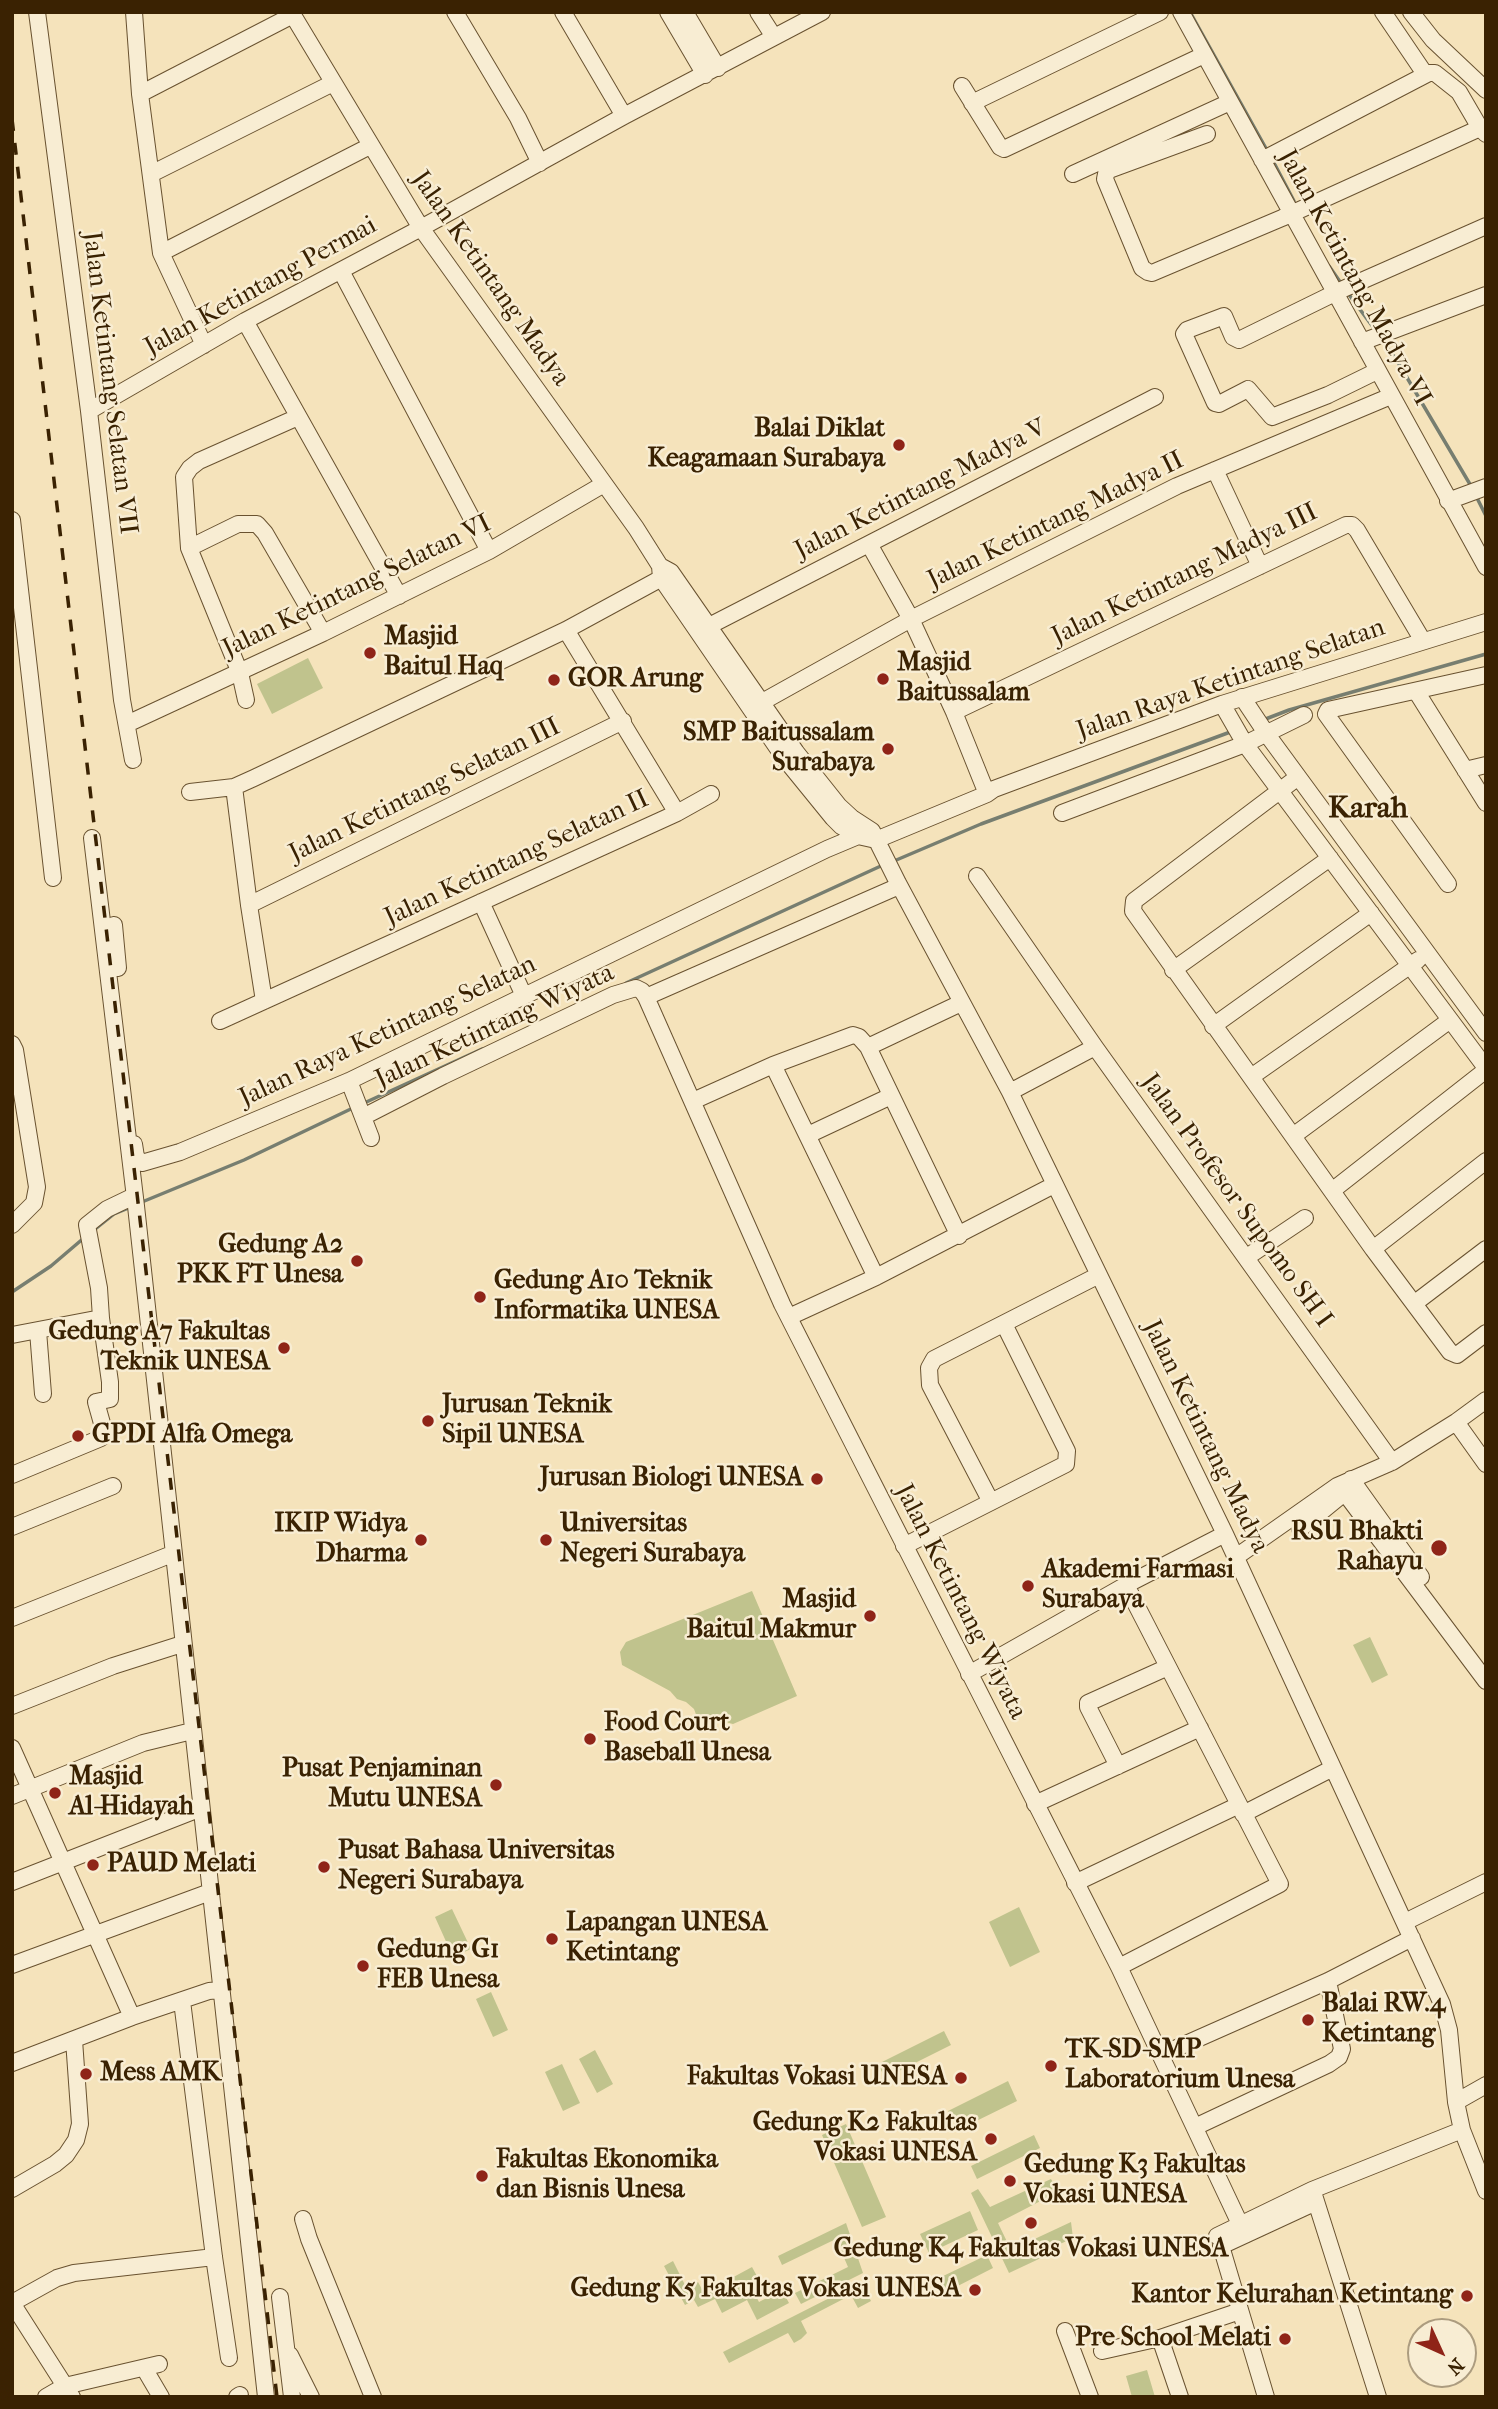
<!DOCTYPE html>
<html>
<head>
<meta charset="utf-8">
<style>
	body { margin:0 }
	#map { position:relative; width:1498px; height:2409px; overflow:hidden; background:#f5e3bb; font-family:"IM FELL French Canon",serif }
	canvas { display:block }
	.frame { position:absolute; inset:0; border:14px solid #3a2202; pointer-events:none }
	.north { position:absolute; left:1407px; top:2318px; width:70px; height:70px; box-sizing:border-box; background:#f8edd3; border:2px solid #ac9c7f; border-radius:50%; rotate:135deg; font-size:19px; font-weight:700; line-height:28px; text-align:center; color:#3a2202 }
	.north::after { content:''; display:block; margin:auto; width:24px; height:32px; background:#8f2418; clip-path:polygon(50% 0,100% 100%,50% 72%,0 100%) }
</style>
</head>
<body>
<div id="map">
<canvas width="1498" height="2409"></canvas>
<div class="frame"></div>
<div class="north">N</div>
</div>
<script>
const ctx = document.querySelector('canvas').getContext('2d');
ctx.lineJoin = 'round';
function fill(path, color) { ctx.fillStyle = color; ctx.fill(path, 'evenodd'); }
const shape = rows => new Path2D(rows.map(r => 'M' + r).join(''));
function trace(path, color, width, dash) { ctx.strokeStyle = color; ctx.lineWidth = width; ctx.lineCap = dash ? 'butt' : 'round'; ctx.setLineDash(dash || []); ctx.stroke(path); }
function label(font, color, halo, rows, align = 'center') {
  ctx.font = font + ' "IM FELL French Canon",serif'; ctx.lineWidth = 5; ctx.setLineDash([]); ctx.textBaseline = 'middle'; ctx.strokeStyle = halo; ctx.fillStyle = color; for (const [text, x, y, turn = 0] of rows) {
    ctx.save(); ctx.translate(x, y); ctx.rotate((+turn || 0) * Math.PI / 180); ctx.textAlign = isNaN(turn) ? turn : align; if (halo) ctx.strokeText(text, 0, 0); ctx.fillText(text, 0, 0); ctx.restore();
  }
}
const green = shape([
	[308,658,323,688,272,714,257,684],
	[752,1591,797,1696,733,1724,710,1718,698,1720,694,1709,686,1702,677,1699,670,1691,622,1665,620,1652,626,1642],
	[1370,1637,1388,1675,1372,1683,1353,1645],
	[1019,1907,1040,1952,1010,1967,989,1922],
	[452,1909,471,1949,453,1957,435,1917],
	[491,1992,508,2030,493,2037,476,1999],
	[944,2031,951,2045,885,2078,878,2064],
	[595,2050,613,2084,597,2093,579,2059],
	[562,2064,580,2103,563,2111,545,2072],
	[1008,2081,1017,2101,958,2130,948,2111],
	[846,2124,886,2217,862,2227,822,2135],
	[1034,2135,1040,2148,977,2179,971,2166],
	[1051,2179,1058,2192,998,2223,1011,2250,1071,2222,1073,2238,1043,2252,1041,2258,1009,2273,971,2193,978,2189,990,2207],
	[970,2211,978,2230,929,2253,920,2234],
	[846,2223,863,2273,801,2304,795,2293,848,2267,836,2239,782,2265,778,2256],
	[987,2255,993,2268,946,2292,939,2278],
	[673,2261,686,2287,698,2282,704,2293,752,2267,758,2278,749,2283,759,2302,782,2290,789,2303,757,2320,747,2300,722,2313,715,2299,698,2307,694,2300,685,2305,664,2266],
	[861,2282,871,2301,858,2308,851,2295,801,2321,807,2333,801,2339,794,2343,788,2333,729,2363,723,2352],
	[1147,2370,1155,2397,1132,2397,1126,2376]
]);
const stream = shape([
	[1190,12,1268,152],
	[1273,161,1294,201],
	[1329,266,1343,286],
	[1347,292,1376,331],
	[1382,340,1396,359,1471,486],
	[1476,496,1486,516],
	[1263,720,1289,710,1486,654],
	[894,861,981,824,1233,731],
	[626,983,883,865],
	[362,1104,482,1049],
	[142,1202,244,1160,355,1107],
	[94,1230,114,1214,131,1207],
	[12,1292,51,1266,85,1237]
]);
const minor = shape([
	[37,12,89,411,122,700,133,760],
	[134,12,140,94,161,253,204,345],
	[291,12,421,228,636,528,660,566,661,578,785,759,833,818,841,826,858,836,876,840,987,794,994,789,1222,704,1486,622],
	[455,12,518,118,540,163],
	[563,12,624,116],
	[668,12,705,75],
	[685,12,718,68],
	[758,12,774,37],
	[1181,12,1486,567],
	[1383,12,1425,74],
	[1411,12,1433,40,1486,90],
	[962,86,1000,147,1004,149,1204,55],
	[140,94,293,15],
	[972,103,1160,12],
	[1207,134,1109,170,1106,174,1105,179,1142,268,1148,272,1152,273,1282,218,1480,128],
	[1262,160,1429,73,1435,73,1459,92,1480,128,1486,134],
	[151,174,333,83],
	[1073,174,1230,102],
	[161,253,370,146],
	[341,271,489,551],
	[245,321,399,596],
	[1362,342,1486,295],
	[1377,371,1328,395,1272,417,1248,389,1219,404,1215,403,1184,334,1187,330,1224,316,1233,337,1239,340,1341,290,1486,226],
	[89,411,245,321,421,228,624,116,822,12],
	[1215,470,1260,566],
	[1448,501,1486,487],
	[12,520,53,878],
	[869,544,911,619,954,712,987,794],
	[189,548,238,524,257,524,265,533,323,633],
	[660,566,671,572,796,752,839,806,852,818,872,831,898,883,1010,1092,1225,1534,1442,2004,1449,2030,1456,2102,1462,2130,1486,2191],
	[709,626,1155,397],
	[1416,691,1486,803],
	[1242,697,1266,733,1486,1033],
	[246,700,240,673,189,548,184,477,190,468,199,461,298,417],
	[1222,704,1245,744,1486,1068],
	[755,706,911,619,1177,486,1391,396],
	[954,712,1346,525,1352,525,1357,530,1423,641],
	[127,724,323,633,489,551,604,484],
	[1465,770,1486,765],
	[1298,777,1134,901,1133,911,1373,1249,1450,1352,1457,1355,1486,1333],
	[234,787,249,905,264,1001],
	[190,792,234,787,254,778,566,630,669,574],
	[677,813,711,794],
	[1062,813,1245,744,1304,715],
	[92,838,136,1206,266,2397],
	[977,876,1095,1047,1392,1462],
	[1448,884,1326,714,1328,710,1486,675],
	[899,886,646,997,782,1304,1119,1967,1240,2224],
	[481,902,524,996],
	[249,905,623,721],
	[114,925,118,968],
	[1173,970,1330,858],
	[220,1021,677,813,566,630],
	[1213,1026,1371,913],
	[12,1044,15,1050,37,1187,34,1203,12,1225],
	[868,1047,961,1003],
	[773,1065,876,1277],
	[1251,1077,1418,960],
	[349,1081,371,1138],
	[1010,1092,1095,1047],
	[693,1101,773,1065,853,1035,859,1037,868,1047,959,1236],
	[363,1117,443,1076,613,995,636,988,642,991,646,997],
	[808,1135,891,1096],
	[1293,1136,1450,1020],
	[134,1144,136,1157,142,1163,180,1152,349,1081,827,849,858,836,862,831],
	[1333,1190,1486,1070],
	[1373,1249,1486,1161],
	[1247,1257,1305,1218],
	[1415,1303,1486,1249],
	[789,1317,876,1277,1054,1185],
	[38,1331,43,1394],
	[12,1335,101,1318],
	[1456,1422,1486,1464],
	[12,1475,101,1438,105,1434,96,1402,110,1399,110,1382,101,1318,99,1288,87,1225,107,1209,134,1196],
	[1351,1479,1421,1577],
	[991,1502,930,1385,929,1368,934,1359,1099,1275],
	[12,1527,113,1486],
	[1300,1529,1338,1498,1341,1495,1348,1497,1486,1681],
	[904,1546,1066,1464,1067,1451,1004,1324],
	[1236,1557,1337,1486,1392,1462,1456,1422,1486,1400],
	[12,1618,172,1554],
	[969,1674,1126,1585,1225,1534],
	[12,1706,113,1666,182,1644],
	[12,1748,132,2017],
	[1118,1766,1088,1707,1088,1703,1168,1667],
	[12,1796,143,1743,192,1731],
	[1035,1804,1200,1728],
	[1243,1814,1333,1768],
	[12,1882,201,1808],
	[1075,1883,1239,1805],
	[1405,1922,1486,1882],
	[12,1965,210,1892],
	[1119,1967,1280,1884,1126,1585],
	[182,2001,214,2257,229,2358],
	[1161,2055,1328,1981,1412,1938],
	[12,2063,132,2017,209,1991,220,1990],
	[1456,2102,1486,2085],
	[1195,2127,1329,2064,1339,2057,1342,2049,1328,1981],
	[12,2189,55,2164,66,2155,76,2140,80,2124,74,2040],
	[1313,2192,1378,2397],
	[303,2219,309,2239,373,2397],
	[1217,2236,1312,2190,1462,2130],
	[280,2297,292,2397],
	[1065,2331,1090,2397],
	[1160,2338,1180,2397],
	[1102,2351,1160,2338,1240,2311],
	[290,2355,311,2397],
	[144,2368,161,2397],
	[46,2397,65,2386,159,2364],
	[72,2397,12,2303,57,2278,74,2273,214,2257],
	[237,2397,240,2395],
	[1266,2397,1221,2246,1316,2202]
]);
const rail = shape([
	[12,119,277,2397]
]);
const markers = [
	[899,445,7,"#8f2418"],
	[370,653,7,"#8f2418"],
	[883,679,7,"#8f2418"],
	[554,680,7,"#8f2418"],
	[888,749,7,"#8f2418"],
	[357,1261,7,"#8f2418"],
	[480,1297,7,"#8f2418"],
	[284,1348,7,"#8f2418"],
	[428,1421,7,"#8f2418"],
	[78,1436,7,"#8f2418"],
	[817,1479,7,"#8f2418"],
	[421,1540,7,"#8f2418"],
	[546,1540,7,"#8f2418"],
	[1439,1548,9,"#8f2418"],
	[1028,1586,7,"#8f2418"],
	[870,1616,7,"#8f2418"],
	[590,1739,7,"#8f2418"],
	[496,1785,7,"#8f2418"],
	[55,1793,7,"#8f2418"],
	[93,1865,7,"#8f2418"],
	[324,1867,7,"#8f2418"],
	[552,1939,7,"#8f2418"],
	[363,1966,7,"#8f2418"],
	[1308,2020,7,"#8f2418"],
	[1051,2066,7,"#8f2418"],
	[86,2074,7,"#8f2418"],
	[961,2078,7,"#8f2418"],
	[991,2139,7,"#8f2418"],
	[482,2176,7,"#8f2418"],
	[1010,2181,7,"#8f2418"],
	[1031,2223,7,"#8f2418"],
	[975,2290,7,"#8f2418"],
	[1467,2296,7,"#8f2418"],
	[1285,2339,7,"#8f2418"]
];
const streetNames = [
	["Jalan Ketintang Madya VI",1354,278,61],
	["Jalan Ketintang Madya",490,279,55],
	["Jalan Ketintang Permai",261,287,-29],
	["Jalan Ketintang Selatan VII",109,383,83],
	["Jalan Ketintang Madya V",921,490,-27],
	["Jalan Ketintang Madya II",1056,521,-26],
	["Jalan Ketintang Madya III",1185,575,-26],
	["Jalan Ketintang Selatan VI",357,587,-26],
	["Jalan Raya Ketintang Selatan",1231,680,-19],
	["Jalan Ketintang Selatan III",425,791,-26],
	["Jalan Ketintang Selatan II",517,859,-25],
	["Jalan Ketintang Wiyata",495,1027,-25],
	["Jalan Raya Ketintang Selatan",388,1032,-25],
	["Jalan Profesor Supomo SH I",1236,1201,54],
	["Jalan Ketintang Madya",1205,1437,64],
	["Jalan Ketintang Wiyata",960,1602,63]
];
const poiNames = [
	["Balai Diklat",885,430,"right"],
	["Keagamaan Surabaya",885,460,"right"],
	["Masjid",384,638],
	["Baitul Haq",384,668],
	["Masjid",897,664],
	["Baitussalam",897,694],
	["GOR Arung",568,680],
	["SMP Baitussalam",874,734,"right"],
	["Surabaya",874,764,"right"],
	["Gedung A2",343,1246,"right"],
	["PKK FT Unesa",343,1276,"right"],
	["Gedung A10 Teknik",494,1282],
	["Informatika UNESA",494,1312],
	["Gedung A7 Fakultas",270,1333,"right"],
	["Teknik UNESA",270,1363,"right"],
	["Jurusan Teknik",442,1406],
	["Sipil UNESA",442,1436],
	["GPDI Alfa Omega",92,1436],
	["Jurusan Biologi UNESA",803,1479,"right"],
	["IKIP Widya",407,1525,"right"],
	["Dharma",407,1555,"right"],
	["Universitas",560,1525],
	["Negeri Surabaya",560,1555],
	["RSU Bhakti",1423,1533,"right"],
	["Rahayu",1423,1563,"right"],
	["Akademi Farmasi",1042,1571],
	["Surabaya",1042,1601],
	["Masjid",856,1601,"right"],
	["Baitul Makmur",856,1631,"right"],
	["Food Court",604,1724],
	["Baseball Unesa",604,1754],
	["Pusat Penjaminan",482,1770,"right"],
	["Mutu UNESA",482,1800,"right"],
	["Masjid",69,1778],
	["Al-Hidayah",69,1808],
	["Pusat Bahasa Universitas",338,1852],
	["Negeri Surabaya",338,1882],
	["PAUD Melati",107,1865],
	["Lapangan UNESA",566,1924],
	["Ketintang",566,1954],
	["Gedung G1",377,1951],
	["FEB Unesa",377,1981],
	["Balai RW.4",1322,2005],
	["Ketintang",1322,2035],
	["TK-SD-SMP",1065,2051],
	["Laboratorium Unesa",1065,2081],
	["Mess AMK",100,2074],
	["Fakultas Vokasi UNESA",947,2078,"right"],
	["Gedung K2 Fakultas",977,2124,"right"],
	["Vokasi UNESA",977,2154,"right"],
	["Fakultas Ekonomika",496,2161],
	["dan Bisnis Unesa",496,2191],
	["Gedung K3 Fakultas",1024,2166],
	["Vokasi UNESA",1024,2196],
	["Gedung K4 Fakultas Vokasi UNESA",1031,2250,"center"],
	["Gedung K5 Fakultas Vokasi UNESA",961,2290,"right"],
	["Kantor Kelurahan Ketintang",1453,2296,"right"],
	["Pre School Melati",1271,2339,"right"]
];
const quarterNames = [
	["Karah",1368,810]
];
fill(green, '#c0c38d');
trace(stream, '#777e70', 3.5);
trace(minor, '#695230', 18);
trace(minor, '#f8edd3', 16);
trace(rail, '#3a2202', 3.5, [12, 12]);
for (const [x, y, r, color] of markers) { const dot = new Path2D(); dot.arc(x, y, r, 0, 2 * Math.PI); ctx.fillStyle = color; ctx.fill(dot); trace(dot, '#f8edd3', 2.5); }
label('26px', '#3a2202', '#f8edd3', streetNames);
label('bold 26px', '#3a2202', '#f8edd3', poiNames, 'left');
label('bold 30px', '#3a2202', '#f8edd3', quarterNames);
</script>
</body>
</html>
